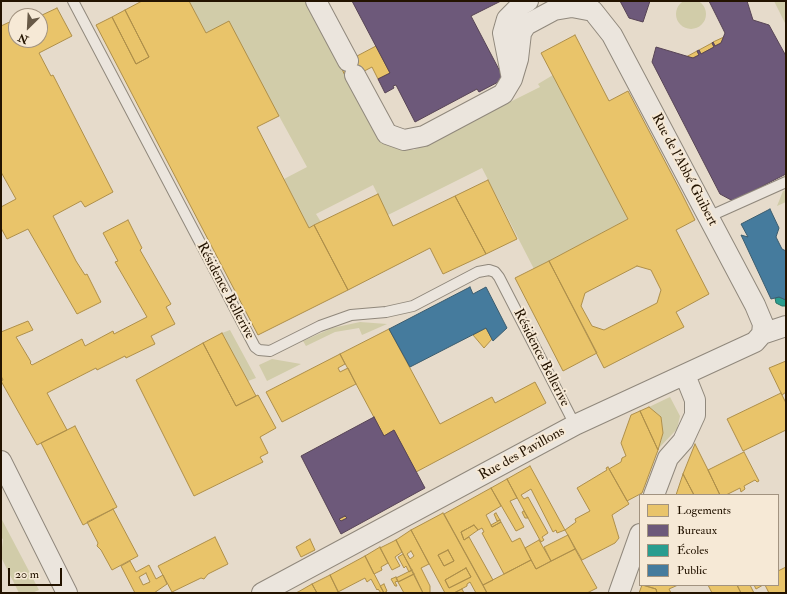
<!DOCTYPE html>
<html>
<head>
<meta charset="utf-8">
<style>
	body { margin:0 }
	#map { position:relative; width:787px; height:594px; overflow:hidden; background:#e6dbcb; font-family:"IM FELL Double Pica",serif }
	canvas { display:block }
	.frame { position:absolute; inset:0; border:2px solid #231300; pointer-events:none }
	.legend { position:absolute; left:639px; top:494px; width:140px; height:92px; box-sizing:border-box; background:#f6e9d6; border:1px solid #a29380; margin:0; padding:5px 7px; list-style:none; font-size:12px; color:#231300 }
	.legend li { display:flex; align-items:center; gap:8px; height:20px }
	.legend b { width:20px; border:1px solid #a29380 }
	.north { position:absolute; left:8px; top:8px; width:40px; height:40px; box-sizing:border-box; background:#f6e9d6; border:1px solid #a29380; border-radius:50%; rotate:204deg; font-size:11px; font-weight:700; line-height:16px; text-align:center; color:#231300 }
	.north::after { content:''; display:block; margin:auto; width:14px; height:18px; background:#675947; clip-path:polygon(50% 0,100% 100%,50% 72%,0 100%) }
	.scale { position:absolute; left:8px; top:568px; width:54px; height:18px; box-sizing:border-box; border:2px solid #231300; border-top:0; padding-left:5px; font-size:12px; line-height:14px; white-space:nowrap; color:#231300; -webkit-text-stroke:3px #f6e9d6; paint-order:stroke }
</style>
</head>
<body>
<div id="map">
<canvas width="787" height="594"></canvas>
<div class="frame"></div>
<ul class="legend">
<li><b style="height:11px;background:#e9c46a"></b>Logements</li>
<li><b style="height:11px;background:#6d597a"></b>Bureaux</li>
<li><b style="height:11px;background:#2a9d8f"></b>Écoles</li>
<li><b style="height:11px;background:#457b9d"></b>Public</li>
</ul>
<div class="north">N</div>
<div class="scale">20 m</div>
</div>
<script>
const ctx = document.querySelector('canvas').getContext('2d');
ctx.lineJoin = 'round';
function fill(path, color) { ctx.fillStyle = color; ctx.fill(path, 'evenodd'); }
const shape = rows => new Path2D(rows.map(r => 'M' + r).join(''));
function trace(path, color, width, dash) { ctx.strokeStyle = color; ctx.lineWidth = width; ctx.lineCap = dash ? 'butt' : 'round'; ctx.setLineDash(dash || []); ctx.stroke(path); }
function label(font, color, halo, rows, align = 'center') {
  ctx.font = font + ' "IM FELL Double Pica",serif'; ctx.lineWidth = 4; ctx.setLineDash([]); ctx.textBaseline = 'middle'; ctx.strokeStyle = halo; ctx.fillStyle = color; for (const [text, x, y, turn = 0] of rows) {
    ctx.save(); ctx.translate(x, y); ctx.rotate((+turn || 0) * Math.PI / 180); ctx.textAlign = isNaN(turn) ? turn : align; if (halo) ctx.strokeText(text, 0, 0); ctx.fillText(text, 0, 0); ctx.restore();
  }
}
const green = shape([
	'676 14a15 15 0 1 1 30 0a15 15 0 1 1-30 0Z',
	[189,1,307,1,381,140,391,146,402,149,414,150,540,87,538,84,553,75,628,219,534,269,482,168,388,215,373,185,316,214,321,222,309,228,284,179,307,167,279,116,206,33],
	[774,1,786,1,786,25],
	[786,190,786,202,777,206,783,191],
	[360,322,387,324,362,335,359,328,335,332,306,346,303,341,332,328],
	[230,330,256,378,248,381,222,333],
	[272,359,301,364,267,381,259,365],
	[670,397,680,416,677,429,659,448,663,433,661,417,649,407],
	[1,518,39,590,32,593,19,593,1,557,3,539,1,538]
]);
const homes = shape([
	[142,1,189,1,206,33,229,21,279,116,257,127,309,228,314,225,348,290,258,335,96,25,112,17,136,64,149,57,125,10,142,1],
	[57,8,72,36,39,53,51,76,53,75,113,192,85,207,81,201,53,216,76,261,85,275,87,274,101,302,77,314,28,229,7,239,1,228,1,207,16,199,1,172,1,26,16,19,16,40,40,40,40,16,57,8],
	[125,10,149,57,136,64,112,17,125,10],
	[575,35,609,101,628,91,681,192,695,220,676,230,709,294,676,312,684,327,604,368,549,261,628,219,541,53,575,35],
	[637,266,651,270,661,290,657,303,604,330,592,326,581,306,585,293,637,266],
	[724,37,721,43,715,46,713,42,724,37],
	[712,43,714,47,701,54,699,50,712,43],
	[376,46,390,73,378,79,372,67,347,80,340,65,376,46],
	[697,51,699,55,693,58,686,57,697,51],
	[488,180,517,239,486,254,455,196,488,180],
	[378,194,393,226,455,196,486,254,443,274,430,248,348,290,314,225,378,194],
	[128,220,142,248,140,250,171,304,166,307,175,324,151,336,155,344,126,358,125,356,97,370,96,368,47,393,67,430,37,445,1,381,3,380,1,376,1,332,28,321,33,330,16,337,31,362,30,363,32,365,82,339,85,346,113,331,114,334,147,317,115,262,118,261,103,233,128,220],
	[549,261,597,353,563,371,515,278,549,261],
	[486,328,492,339,484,348,473,335,486,328],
	[389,329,440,424,492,397,495,403,535,382,546,403,416,472,394,430,384,436,340,354,389,329],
	[222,333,256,396,236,406,203,343,222,333],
	[203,343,236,406,258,395,276,428,260,437,268,453,260,457,263,462,194,496,136,380,203,343],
	[340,354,345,364,338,368,340,372,348,368,356,384,282,422,266,392,340,354],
	[786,361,786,392,782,395,769,368,786,361],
	[781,393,786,403,786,430,743,451,727,419,781,393],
	[649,407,661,417,663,433,658,450,640,411,649,407],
	[640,411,658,450,642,493,627,501,609,469,621,462,622,458,626,456,621,443,631,415,640,411],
	[75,426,117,507,83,525,41,443,75,426],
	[695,444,708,470,720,495,694,495,683,474,695,444],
	[744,452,759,481,757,482,755,480,744,486,745,489,741,492,740,488,726,495,720,495,708,470,744,452],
	[530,466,565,530,557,533,556,530,553,532,531,489,521,495,524,499,528,497,548,533,542,537,544,540,541,542,507,479,530,466],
	[608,467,629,504,612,515,619,538,615,543,582,560,565,530,576,522,575,519,590,511,577,488,607,470,606,468,608,467],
	[683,474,694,495,676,495,683,474],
	[507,479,517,498,510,501,524,527,516,531,491,488,507,479],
	[491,488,501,506,486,515,492,527,501,522,512,542,520,538,531,560,504,574,482,533,484,532,482,528,478,530,474,525,461,532,464,540,469,537,493,580,483,585,444,514,491,488],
	[113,509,138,556,112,570,101,550,97,546,98,543,87,522,113,509],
	[524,511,528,518,525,518,522,512,524,511],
	[443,513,459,542,487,593,476,593,470,582,467,584,467,586,454,593,445,593,411,530,443,513],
	[448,550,454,561,444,566,438,555,448,550],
	[466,568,471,577,449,588,445,580,466,568],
	[496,513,500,520,497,521,494,514,496,513],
	[345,516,347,518,341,521,339,519,345,516],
	[500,520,501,522,492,527,491,525,500,520],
	[474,525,478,530,464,540,461,532,474,525],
	[411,530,429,564,421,568,430,586,430,593,423,593,396,540,411,530],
	[411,551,414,556,410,559,407,554,411,551],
	[568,535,575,549,551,561,544,547,568,535],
	[215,537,228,564,208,574,204,579,201,578,172,592,158,566,215,537],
	[310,539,315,550,301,557,296,547,310,539],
	[396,540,402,552,395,557,400,566,392,570,380,548,396,540],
	[539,540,551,561,536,569,525,548,539,540],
	[380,547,388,563,381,567,382,570,374,574,365,556,380,547],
	[575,549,597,588,587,593,487,593,483,585,531,560,536,569,575,549],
	[448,550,454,561,444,566,438,555,448,550],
	[403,554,412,570,409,572,406,566,404,568,398,557,403,554],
	[365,556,384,593,381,593,378,589,377,590,371,579,367,582,365,578,338,592,330,575,365,556],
	[130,561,136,572,149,565,156,579,163,575,167,584,154,593,135,593,121,566,130,561],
	[146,573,150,582,143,585,139,577,146,573],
	[786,567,786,593,769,593,765,585,778,585,778,571,786,567],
	[466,568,471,577,449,588,445,580,466,568],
	[412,570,414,574,398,582,396,578,412,570],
	[414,574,423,593,404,593,399,584,398,582,414,574],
	[330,575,339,593,317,593,312,584,330,575],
	[396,577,398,581,395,582,397,586,395,586,391,579,396,577],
	[312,584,317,593,295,593,298,592,312,584],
	[384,584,387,591,384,593,380,586,384,584],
	[642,585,656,589,657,593,639,593,642,585],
	[643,585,678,585,669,589,671,593,657,593,656,589,643,585],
	[708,585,737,585,741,593,712,593,708,585],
	[737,585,750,585,754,593,741,593,737,585],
	[754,585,763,585,756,589,754,585],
	[462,589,464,593,454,593,462,589]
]);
const offices = shape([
	[352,1,501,1,471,16,504,79,479,92,477,89,415,122,396,85,393,86,394,88,385,93,378,79,390,73,352,1],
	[620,1,650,1,643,22,629,18,620,1],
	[709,1,747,1,753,20,769,25,786,56,786,174,733,201,720,194,652,62,656,47,693,58,699,55,697,51,699,50,701,54,714,47,712,43,713,42,715,46,721,43,725,33,709,1],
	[374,417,384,436,394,430,425,488,341,534,301,456,374,417],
	[345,516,347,518,341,521,339,519,345,516]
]);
const schools = shape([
	[779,297,786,300,786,306,782,306,776,303,775,298,779,297]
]);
const public = shape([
	[770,209,779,228,776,237,782,249,786,251,786,300,779,297,771,299,741,235,748,237,741,224,770,209],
	[470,287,473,294,486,287,507,328,493,341,486,328,410,367,389,329,470,287]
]);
const service = shape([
	[73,1,255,347,259,350,270,351,320,326,351,315,386,312,413,306,478,272,489,270,495,272,499,277,575,425],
	[708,217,786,182]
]);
const minor = shape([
	[316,1,348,61],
	[528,1,521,5,507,19,503,33,512,79,518,59,521,33,526,25,554,10,572,7,593,11],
	[580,1,593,11,612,35,755,305,763,324,762,334],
	[355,75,387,134,404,140,424,136,503,94,512,79],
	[1,461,67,593],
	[654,495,668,458,683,441,695,415,695,400,685,375],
	[262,593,575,425,755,342,762,334,786,326],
	[619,593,640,534]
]);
const streetNames = [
	["Rue de l'Abbé Guibert",684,170,62],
	["Résidence Bellerive",225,291,62],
	["Résidence Bellerive",541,358,63],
	["Rue des Pavillons",522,454,-29]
];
fill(green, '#d1cca9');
fill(homes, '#e9c46a');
trace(homes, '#ae8f4a', 1);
fill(offices, '#6d597a');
trace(offices, '#574455', 1);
fill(schools, '#2a9d8f');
trace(schools, '#287464', 1);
fill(public, '#457b9d');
trace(public, '#3b5c6e', 1);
trace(service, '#90887c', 12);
trace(minor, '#90887c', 22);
trace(service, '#ebe5dd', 10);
trace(minor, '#ebe5dd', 20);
label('14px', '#231300', '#f6e9d6', streetNames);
</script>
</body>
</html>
